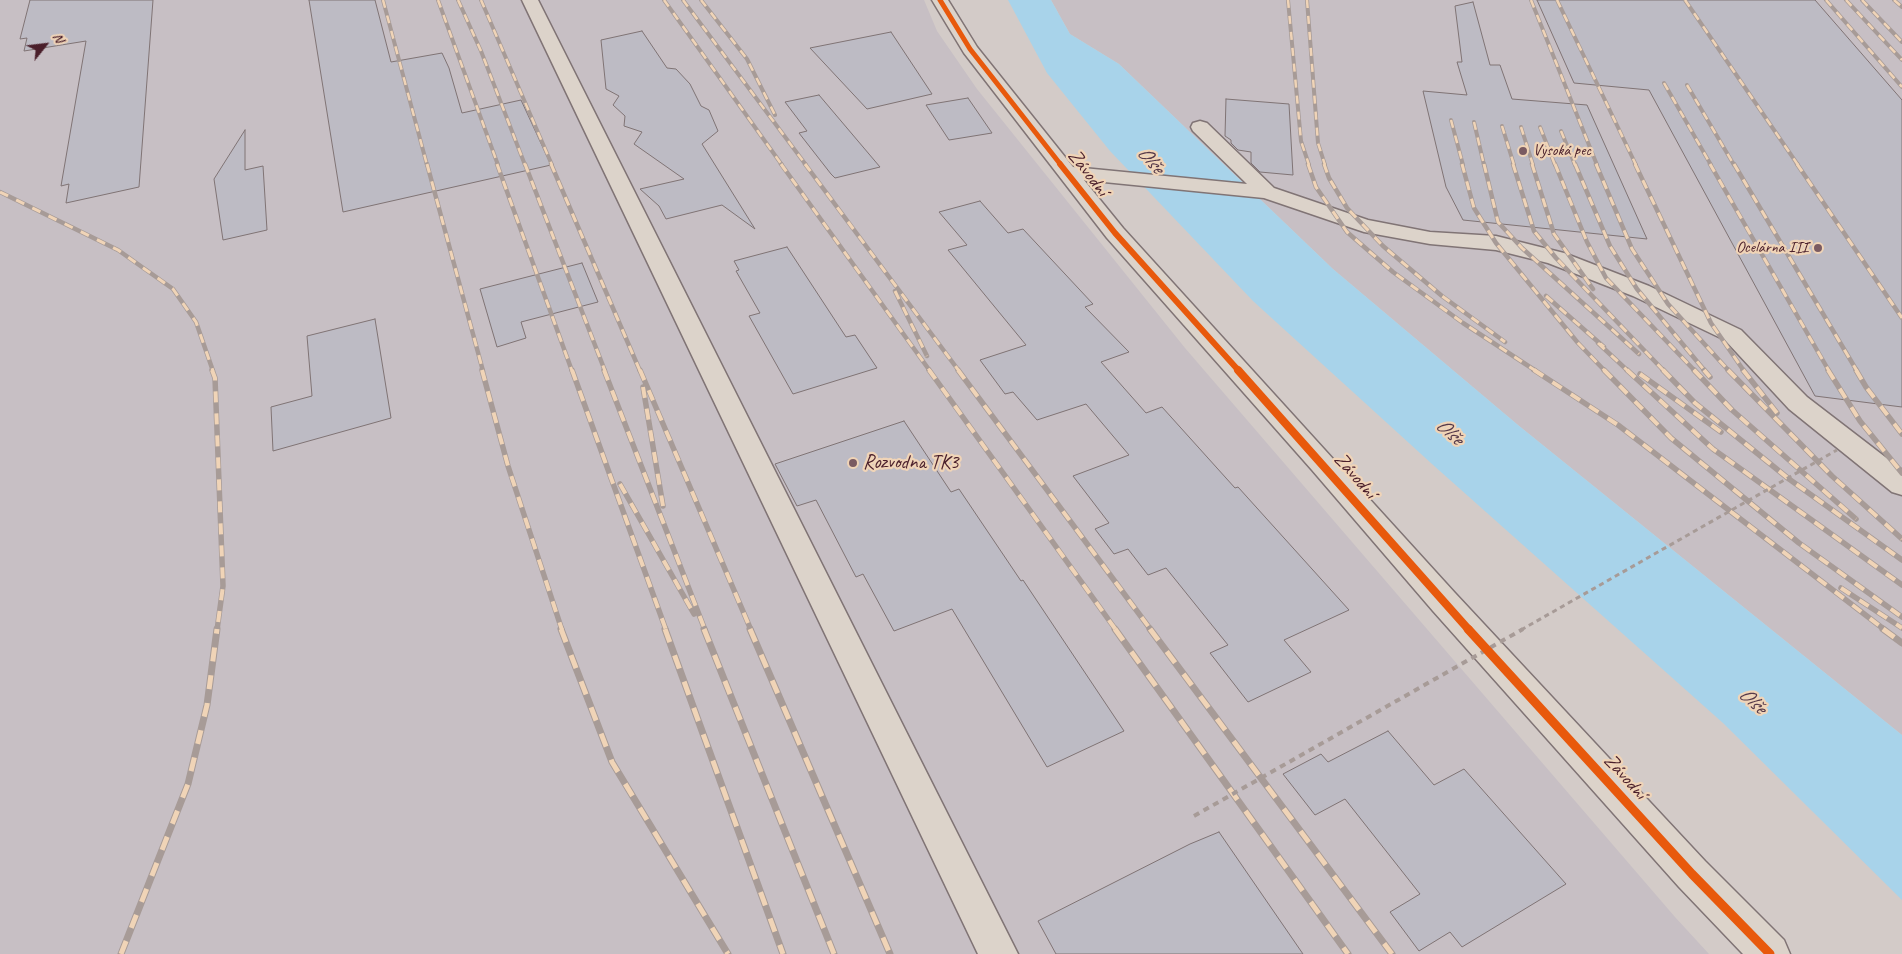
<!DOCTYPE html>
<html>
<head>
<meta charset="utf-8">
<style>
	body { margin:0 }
	#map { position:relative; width:1902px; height:954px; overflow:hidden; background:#d3cbc8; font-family:Caveat,sans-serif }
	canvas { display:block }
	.north { position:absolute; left:20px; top:20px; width:50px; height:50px; -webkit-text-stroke:4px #f0d4b7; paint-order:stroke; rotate:61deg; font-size:14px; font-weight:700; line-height:20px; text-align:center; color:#4a1f2b }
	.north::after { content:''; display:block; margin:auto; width:18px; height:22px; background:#4a1f2b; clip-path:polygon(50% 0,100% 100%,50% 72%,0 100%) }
</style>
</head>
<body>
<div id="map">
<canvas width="1902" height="954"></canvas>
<div class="north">N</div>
</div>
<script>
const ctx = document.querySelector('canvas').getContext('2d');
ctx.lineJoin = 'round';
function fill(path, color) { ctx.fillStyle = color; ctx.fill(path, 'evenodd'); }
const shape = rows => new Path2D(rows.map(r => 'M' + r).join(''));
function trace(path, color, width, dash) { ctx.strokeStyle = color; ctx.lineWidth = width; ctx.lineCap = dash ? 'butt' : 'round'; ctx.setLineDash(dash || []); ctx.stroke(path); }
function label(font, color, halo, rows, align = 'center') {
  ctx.font = font + ' Caveat,sans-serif'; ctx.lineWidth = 4.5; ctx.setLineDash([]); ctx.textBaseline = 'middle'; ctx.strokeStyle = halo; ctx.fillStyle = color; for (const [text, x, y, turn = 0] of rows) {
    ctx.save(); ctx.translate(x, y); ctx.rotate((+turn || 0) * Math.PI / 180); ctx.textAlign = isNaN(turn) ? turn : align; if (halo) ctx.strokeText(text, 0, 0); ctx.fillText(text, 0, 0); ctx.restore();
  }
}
const built = shape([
	[0,0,924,0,937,31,977,89,1185,348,1675,917,1709,954,0,954],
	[1051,0,1902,0,1902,735,1518,425,1333,269,1119,64,1070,34]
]);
const water = shape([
	[1008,0,1051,0,1070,34,1119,64,1333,269,1518,425,1902,735,1902,900,1723,723,1432,464,1253,301,1110,151,1047,73]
]);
const building = shape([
	[30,0,153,0,139,187,66,203,69,184,61,186,86,41,24,51,27,38,20,39,30,0],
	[309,0,375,0,391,62,442,53,449,68,462,113,521,100,551,165,343,212,309,0],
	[1537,0,1815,0,1902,100,1902,407,1815,396,1649,90,1574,83,1537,0],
	[1473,2,1490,65,1500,65,1512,99,1587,105,1647,239,1463,220,1446,187,1423,91,1467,95,1457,62,1462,62,1455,6,1473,2],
	[642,31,667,68,676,69,690,84,701,106,709,110,718,131,702,144,755,229,722,205,666,219,659,206,640,189,684,179,634,144,642,132,624,126,625,116,613,105,619,96,606,89,601,40,642,31],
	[891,32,932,94,867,109,810,48,891,32],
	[819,95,880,167,835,178,831,174,799,133,807,131,785,102,819,95],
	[968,98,992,133,949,140,926,105,968,98],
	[1226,99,1289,104,1293,175,1260,172,1251,163,1251,152,1238,150,1231,143,1231,140,1225,136,1226,99],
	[245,130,245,170,263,166,267,230,223,240,214,179,245,130],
	[980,201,1008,233,1023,229,1093,304,1085,307,1129,352,1101,362,1146,413,1162,407,1235,488,1238,487,1349,610,1284,640,1311,672,1248,702,1210,653,1228,645,1166,568,1148,575,1128,549,1114,554,1095,529,1109,523,1073,476,1129,455,1086,404,1037,420,1013,392,1005,394,980,360,1026,345,948,250,967,245,939,212,980,201],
	[787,247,846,337,855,335,877,368,793,394,749,316,760,313,736,271,739,270,734,261,787,247],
	[582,263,598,302,521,322,526,338,497,347,480,289,582,263],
	[375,319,391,418,273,451,271,407,312,396,307,336,375,319],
	[904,421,951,492,959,489,1021,581,1023,580,1124,731,1047,767,952,609,894,631,863,574,856,577,816,500,797,506,775,464,904,421],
	[1388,731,1434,785,1464,769,1566,884,1462,947,1450,932,1419,951,1390,912,1420,894,1345,799,1315,815,1283,774,1321,754,1328,762,1388,731],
	[1219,832,1303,954,1056,954,1038,921,1190,844,1219,832]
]);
const minor = shape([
	[522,0,538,0,1018,954,978,954,522,0],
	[932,0,948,0,977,47,1073,167,1247,184,1193,131,1191,127,1193,123,1200,121,1207,123,1274,188,1368,220,1430,232,1496,236,1564,253,1649,286,1741,330,1807,397,1902,470,1902,495,1892,492,1789,409,1725,340,1633,296,1548,263,1496,250,1430,244,1364,232,1264,198,1084,180,1123,228,1455,593,1705,861,1784,940,1790,954,1743,954,1679,887,1433,611,1312,470,1107,238,964,53,932,0]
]);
const railFar3 = shape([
	[383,0,427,165],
	[438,0,498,165],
	[458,0,481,51,525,165],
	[481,0,552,165],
	[664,0,782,165],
	[683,0,806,165],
	[701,0,747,59,775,115],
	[1288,0,1301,141,1309,165],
	[1307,0,1318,143,1325,165],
	[1531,0,1597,165],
	[1557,0,1636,165],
	[1685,0,1798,165],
	[1826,0,1902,87],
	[1846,0,1902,60],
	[1862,0,1902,42],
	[1894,0,1902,7],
	[1664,83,1711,165],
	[1687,85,1734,165],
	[1451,120,1463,165],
	[1474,122,1484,165],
	[1502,126,1514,165],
	[1521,127,1533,165],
	[1540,127,1555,165],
	[1561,131,1575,165]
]);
const railFar2 = shape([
	[427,164,483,371],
	[497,164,572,371],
	[525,164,605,371],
	[551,164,640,371],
	[781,164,930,371],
	[805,164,959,371],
	[1308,164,1316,187,1347,232,1393,272,1463,323,1536,371],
	[1324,164,1329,178,1347,208,1383,246,1442,296,1505,342],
	[1462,164,1474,208,1496,243,1578,343,1605,371],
	[1484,164,1498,222,1522,248,1639,354],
	[1513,164,1534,231,1556,258,1664,371],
	[1532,164,1554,234,1593,289],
	[1555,164,1587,242,1606,278,1695,371],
	[1575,164,1610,246,1637,289,1705,371],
	[1596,164,1632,249,1668,304,1729,371],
	[1635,164,1711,323,1744,371],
	[1710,164,1829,371],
	[1734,164,1857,371],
	[1797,164,1902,318],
	[0,192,118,250,173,289,196,322,213,371],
	[895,291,927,356],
	[1546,296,1604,347],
	[1598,343,1628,371]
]);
const railFar1 = shape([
	[212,370,215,378,223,586,217,630],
	[482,370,508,466,562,630],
	[572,370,666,630],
	[604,370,705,630],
	[640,370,751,630],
	[929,370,1116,630],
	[958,370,1151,630],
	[1534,370,1618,425,1885,630],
	[1604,370,1671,438,1799,543,1902,617],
	[1627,370,1713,449,1902,585],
	[1663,370,1695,403,1789,479,1902,560],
	[1694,370,1732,410,1856,519],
	[1704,370,1710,377],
	[1728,370,1832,476,1902,539],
	[1743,370,1777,413],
	[1828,370,1860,421,1902,473],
	[1856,370,1866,387,1902,434],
	[1640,374,1721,432],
	[643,387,663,506],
	[620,484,694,614],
	[1841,588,1902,628]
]);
const rail = shape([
	[561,629,612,762,728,954],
	[665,629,783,954],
	[704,629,834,954],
	[750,629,890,954],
	[1115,629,1348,954],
	[1150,629,1392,954],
	[1883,629,1902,643],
	[121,954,188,784,207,705,217,629]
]);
const pathBridgeFar1 = shape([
	[1521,630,1837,450]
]);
const pathBridge = shape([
	[1194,816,1523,629]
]);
const cyclewayFar3 = shape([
	[940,0,970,49,1061,165]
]);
const cyclewayFar2 = shape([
	[1060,164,1115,233,1239,371]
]);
const cyclewayFar1 = shape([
	[1238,370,1469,630]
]);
const cycleway = shape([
	[1468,629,1692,874,1770,954]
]);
const markers = [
	[1523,151,5,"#7a5b62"],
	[1818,248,5,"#7a5b62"],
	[853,463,5,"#7a5b62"]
];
const farPoinames = [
	["Vysoká pec",1533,151],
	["Ocelárna III",1808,248,"right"]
];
const streetNames = [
	["Závodní",1088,173,52],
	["Závodní",1355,476,49],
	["Závodní",1625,777,48]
];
const poiNames = [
	["Rozvodna TK3",863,463]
];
const waterNames = [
	["Olše",1150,160,49],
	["Olše",1449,432,42],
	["Olše",1752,701,42]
];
fill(built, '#c7bfc4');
fill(water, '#a8d3ea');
fill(building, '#bdbbc4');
trace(building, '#807475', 1);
trace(minor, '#807475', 3);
fill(minor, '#dcd3ca');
trace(railFar3, '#a79b97', 4);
trace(railFar2, '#a79b97', 4.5);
trace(railFar1, '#a79b97', 5.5);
trace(rail, '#a79b97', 7);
trace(railFar3, '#f0d4b7', 2.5, [8]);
trace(railFar2, '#f0d4b7', 3, [9]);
trace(railFar1, '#f0d4b7', 4, [11]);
trace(rail, '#f0d4b7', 5, [14]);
trace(pathBridgeFar1, '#a79b97', 3, [5, 4]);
trace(pathBridge, '#a79b97', 4, [6, 5]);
trace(cyclewayFar3, '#e8590c', 5);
trace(cyclewayFar2, '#e8590c', 6);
trace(cyclewayFar1, '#e8590c', 8);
trace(cycleway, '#e8590c', 9);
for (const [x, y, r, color] of markers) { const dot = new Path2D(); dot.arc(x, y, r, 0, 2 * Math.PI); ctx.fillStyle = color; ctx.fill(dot); trace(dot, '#f0d4b7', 2); }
label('16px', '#4a1f2b', '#f0d4b7', farPoinames, 'left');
label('20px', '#4a1f2b', '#f0d4b7', streetNames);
label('20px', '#4a1f2b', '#f0d4b7', poiNames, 'left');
label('italic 21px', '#553a4a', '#f0d4b7', waterNames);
</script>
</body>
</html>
